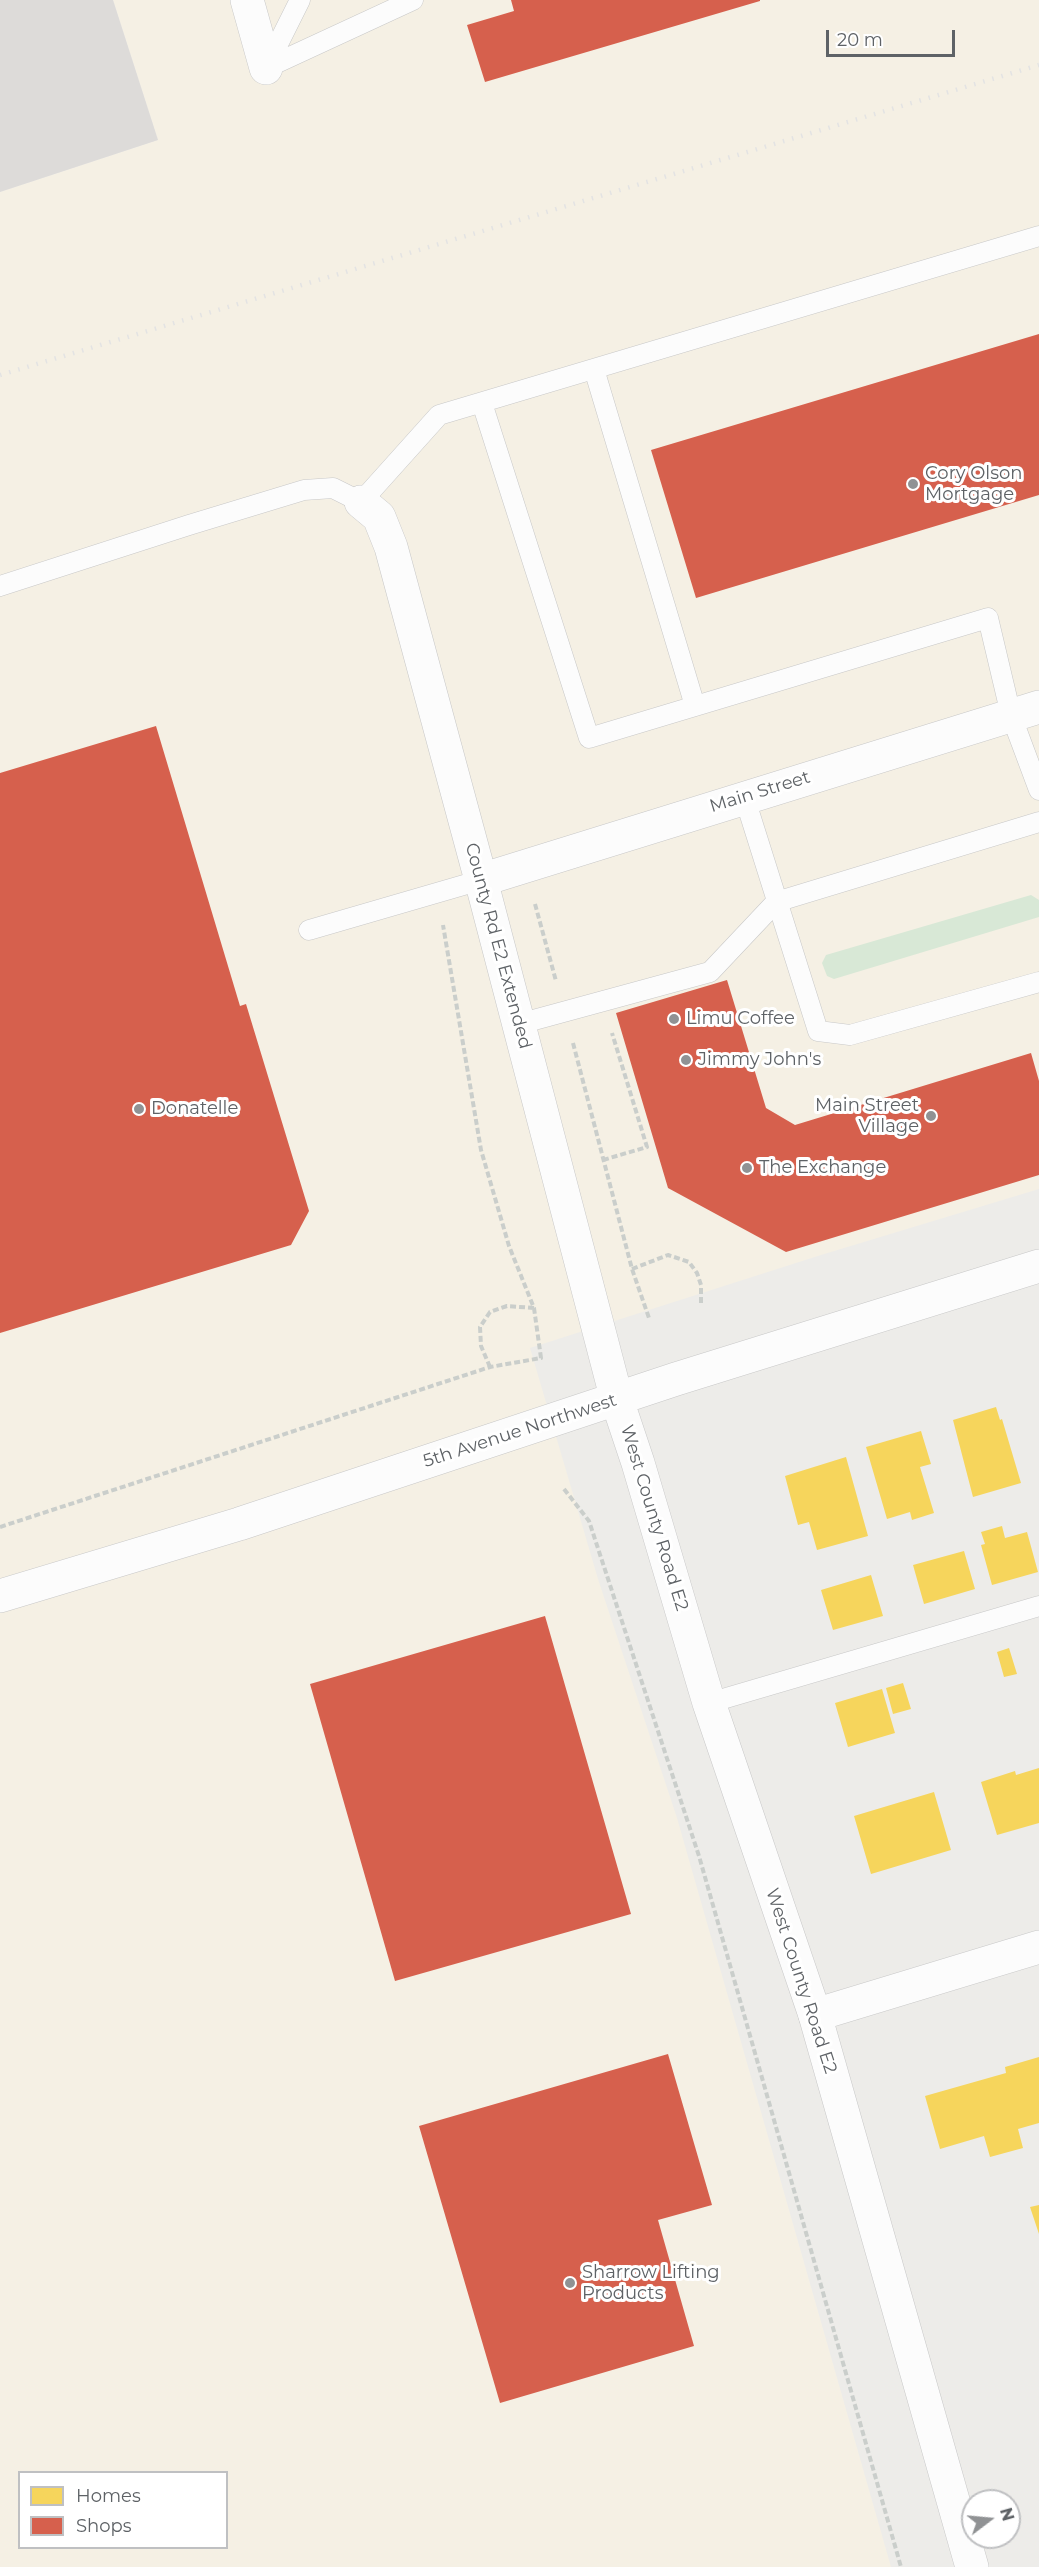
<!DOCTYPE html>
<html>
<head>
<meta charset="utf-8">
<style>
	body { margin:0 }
	#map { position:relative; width:1039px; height:2567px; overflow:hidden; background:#edece9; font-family:Montserrat,sans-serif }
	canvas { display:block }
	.legend { position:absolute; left:18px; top:2471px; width:210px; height:78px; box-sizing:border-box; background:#fff; border:2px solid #bfc0c2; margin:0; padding:8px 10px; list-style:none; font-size:18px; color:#5e6266 }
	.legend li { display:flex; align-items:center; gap:12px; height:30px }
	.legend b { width:30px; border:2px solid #bfc0c2 }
	.north { position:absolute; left:961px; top:2489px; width:60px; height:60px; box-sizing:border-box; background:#fff; border:2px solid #bfc0c2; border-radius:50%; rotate:74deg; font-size:16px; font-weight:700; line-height:24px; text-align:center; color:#5e6266 }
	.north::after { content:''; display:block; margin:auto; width:21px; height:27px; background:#909294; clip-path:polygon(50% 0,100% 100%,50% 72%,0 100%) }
	.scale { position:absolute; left:826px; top:30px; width:129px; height:27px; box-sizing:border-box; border:3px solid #5e6266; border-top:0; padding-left:8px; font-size:18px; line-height:21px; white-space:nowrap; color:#5e6266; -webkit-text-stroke:4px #fff; paint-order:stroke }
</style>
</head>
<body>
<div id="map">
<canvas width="1039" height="2567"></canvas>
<ul class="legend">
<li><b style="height:16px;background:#f6d55c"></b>Homes</li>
<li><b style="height:16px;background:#d6604d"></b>Shops</li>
</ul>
<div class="north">N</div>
<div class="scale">20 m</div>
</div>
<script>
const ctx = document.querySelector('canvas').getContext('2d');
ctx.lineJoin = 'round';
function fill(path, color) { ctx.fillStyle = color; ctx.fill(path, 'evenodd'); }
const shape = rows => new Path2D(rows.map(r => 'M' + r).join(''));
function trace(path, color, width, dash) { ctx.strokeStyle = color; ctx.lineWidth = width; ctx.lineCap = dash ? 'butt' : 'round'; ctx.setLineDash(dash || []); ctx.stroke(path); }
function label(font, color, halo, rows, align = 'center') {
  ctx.font = font + ' Montserrat,sans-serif'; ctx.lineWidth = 6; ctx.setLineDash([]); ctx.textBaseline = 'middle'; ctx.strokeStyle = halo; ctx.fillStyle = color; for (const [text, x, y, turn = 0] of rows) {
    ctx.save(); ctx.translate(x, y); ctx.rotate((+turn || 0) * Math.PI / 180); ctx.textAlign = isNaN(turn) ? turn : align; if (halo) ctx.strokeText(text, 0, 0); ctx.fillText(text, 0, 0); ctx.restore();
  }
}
const commercial = shape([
	[113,0,1039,0,1039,1189,821,1255,530,1348,598,1579,677,1818,891,2567,0,2567,0,192,158,140],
	[20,2472,226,2472,226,2548,20,2548]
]);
const industrial = shape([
	[0,0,113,0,158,140,0,192]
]);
const green = shape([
	[1031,895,1039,900,1039,917,834,979,827,976,822,963,826,955]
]);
const homes = shape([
	[996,1407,1000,1420,1002,1419,1021,1483,973,1497,953,1420],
	[921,1431,931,1464,920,1467,934,1513,912,1520,910,1512,887,1519,866,1447],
	[846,1457,868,1536,817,1550,809,1522,798,1525,785,1476],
	[1002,1526,1005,1538,1027,1532,1038,1572,992,1585,981,1545,985,1544,981,1532],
	[964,1551,975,1589,924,1604,913,1565],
	[871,1575,883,1616,833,1630,821,1590],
	[1009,1648,1017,1674,1004,1677,997,1652],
	[903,1683,911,1709,893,1714,886,1688],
	[882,1689,895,1733,848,1747,835,1703],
	[1039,1768,1039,1823,997,1835,981,1782,1015,1771,1016,1775],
	[934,1792,951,1850,871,1874,854,1816],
	[1039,2057,1039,2123,1018,2129,1023,2148,990,2157,984,2136,940,2149,925,2096,1006,2073,1005,2067],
	[1039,2205,1039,2234,1030,2207]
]);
const shops = shape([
	[511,0,760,0,760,1,485,82,467,25,514,11],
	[1039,334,1039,495,696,598,651,450],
	[156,726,240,1006,246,1004,309,1211,291,1245,0,1333,0,773],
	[727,980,766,1108,795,1125,1031,1053,1039,1081,1039,1175,786,1252,668,1188,616,1013],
	[545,1616,631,1914,395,1981,310,1684],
	[668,2054,712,2205,658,2220,694,2346,500,2403,419,2126]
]);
const path = shape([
	[535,904,556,981],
	[573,1043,632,1269,649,1318],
	[603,1160,647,1147,612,1033],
	[632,1269,668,1255,689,1262,697,1273,701,1285,701,1303],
	[490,1367,481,1346,480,1327,490,1312,507,1306,534,1308],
	[564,1489,589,1521,699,1856,901,2567],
	[0,1527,490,1367,541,1358,534,1308,509,1246,481,1150,443,925]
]);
const service = shape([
	[266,68,413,0],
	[266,68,300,0],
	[594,369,695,706],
	[482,403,589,738,988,618,1011,715,1039,790],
	[0,586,189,525,304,490,333,488,361,502,439,415,1039,236],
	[744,796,818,1031,850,1035,1039,982],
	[309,930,481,880],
	[519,1024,710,972,776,902,1039,822],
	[709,1703,1039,1606]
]);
const minor = shape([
	[247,0,266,68],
	[361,502,379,517,391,547,481,880,617,1400],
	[481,880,1039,707],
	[815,2015,1039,1947]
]);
const tertiary = shape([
	[617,1400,638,1463,709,1703,815,2015,972,2567],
	[0,1596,239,1524,676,1379,1039,1266]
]);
const rail = shape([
	[0,375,1039,65]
]);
const markers = [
	[913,484,6,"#909294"],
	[674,1019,6,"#909294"],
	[686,1060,6,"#909294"],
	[139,1109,6,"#909294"],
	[931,1116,6,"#909294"],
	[747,1168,6,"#909294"],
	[570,2283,6,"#909294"]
];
const poiNames = [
	["Cory Olson",925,474],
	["Mortgage",925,495],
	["Limu Coffee",686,1019],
	["Jimmy John's",698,1060],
	["Main Street",919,1106,"right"],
	["Village",919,1127,"right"],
	["Donatelle",151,1109],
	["The Exchange",759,1168],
	["Sharrow Lifting",582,2273],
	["Products",582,2294]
];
const streetNames = [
	["Main Street",760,792,-17],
	["County Rd E2 Extended",498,946,75],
	["5th Avenue Northwest",520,1431,-18],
	["West County Road E2",654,1518,73],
	["West County Road E2",801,1981,72]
];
fill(commercial, '#f5f0e4');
fill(industrial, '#dddbd9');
fill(green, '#d8e8d6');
fill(homes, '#f6d55c');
fill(shops, '#d6604d');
trace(service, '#c8c8c8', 21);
trace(minor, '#c8c8c8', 34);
trace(tertiary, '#c8c8c8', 34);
trace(path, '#cacecb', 4, [6, 3]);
trace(service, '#fcfcfc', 20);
trace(minor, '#fcfcfc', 33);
trace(tertiary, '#fcfcfc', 33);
trace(rail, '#e3e3e3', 4.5, [1.5, 8]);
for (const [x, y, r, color] of markers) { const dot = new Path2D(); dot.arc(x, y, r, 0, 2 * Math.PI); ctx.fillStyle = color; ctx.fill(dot); trace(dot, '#fff', 2); }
label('18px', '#5e6266', '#fff', poiNames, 'left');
label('18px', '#5e6266', '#fff', streetNames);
</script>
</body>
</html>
